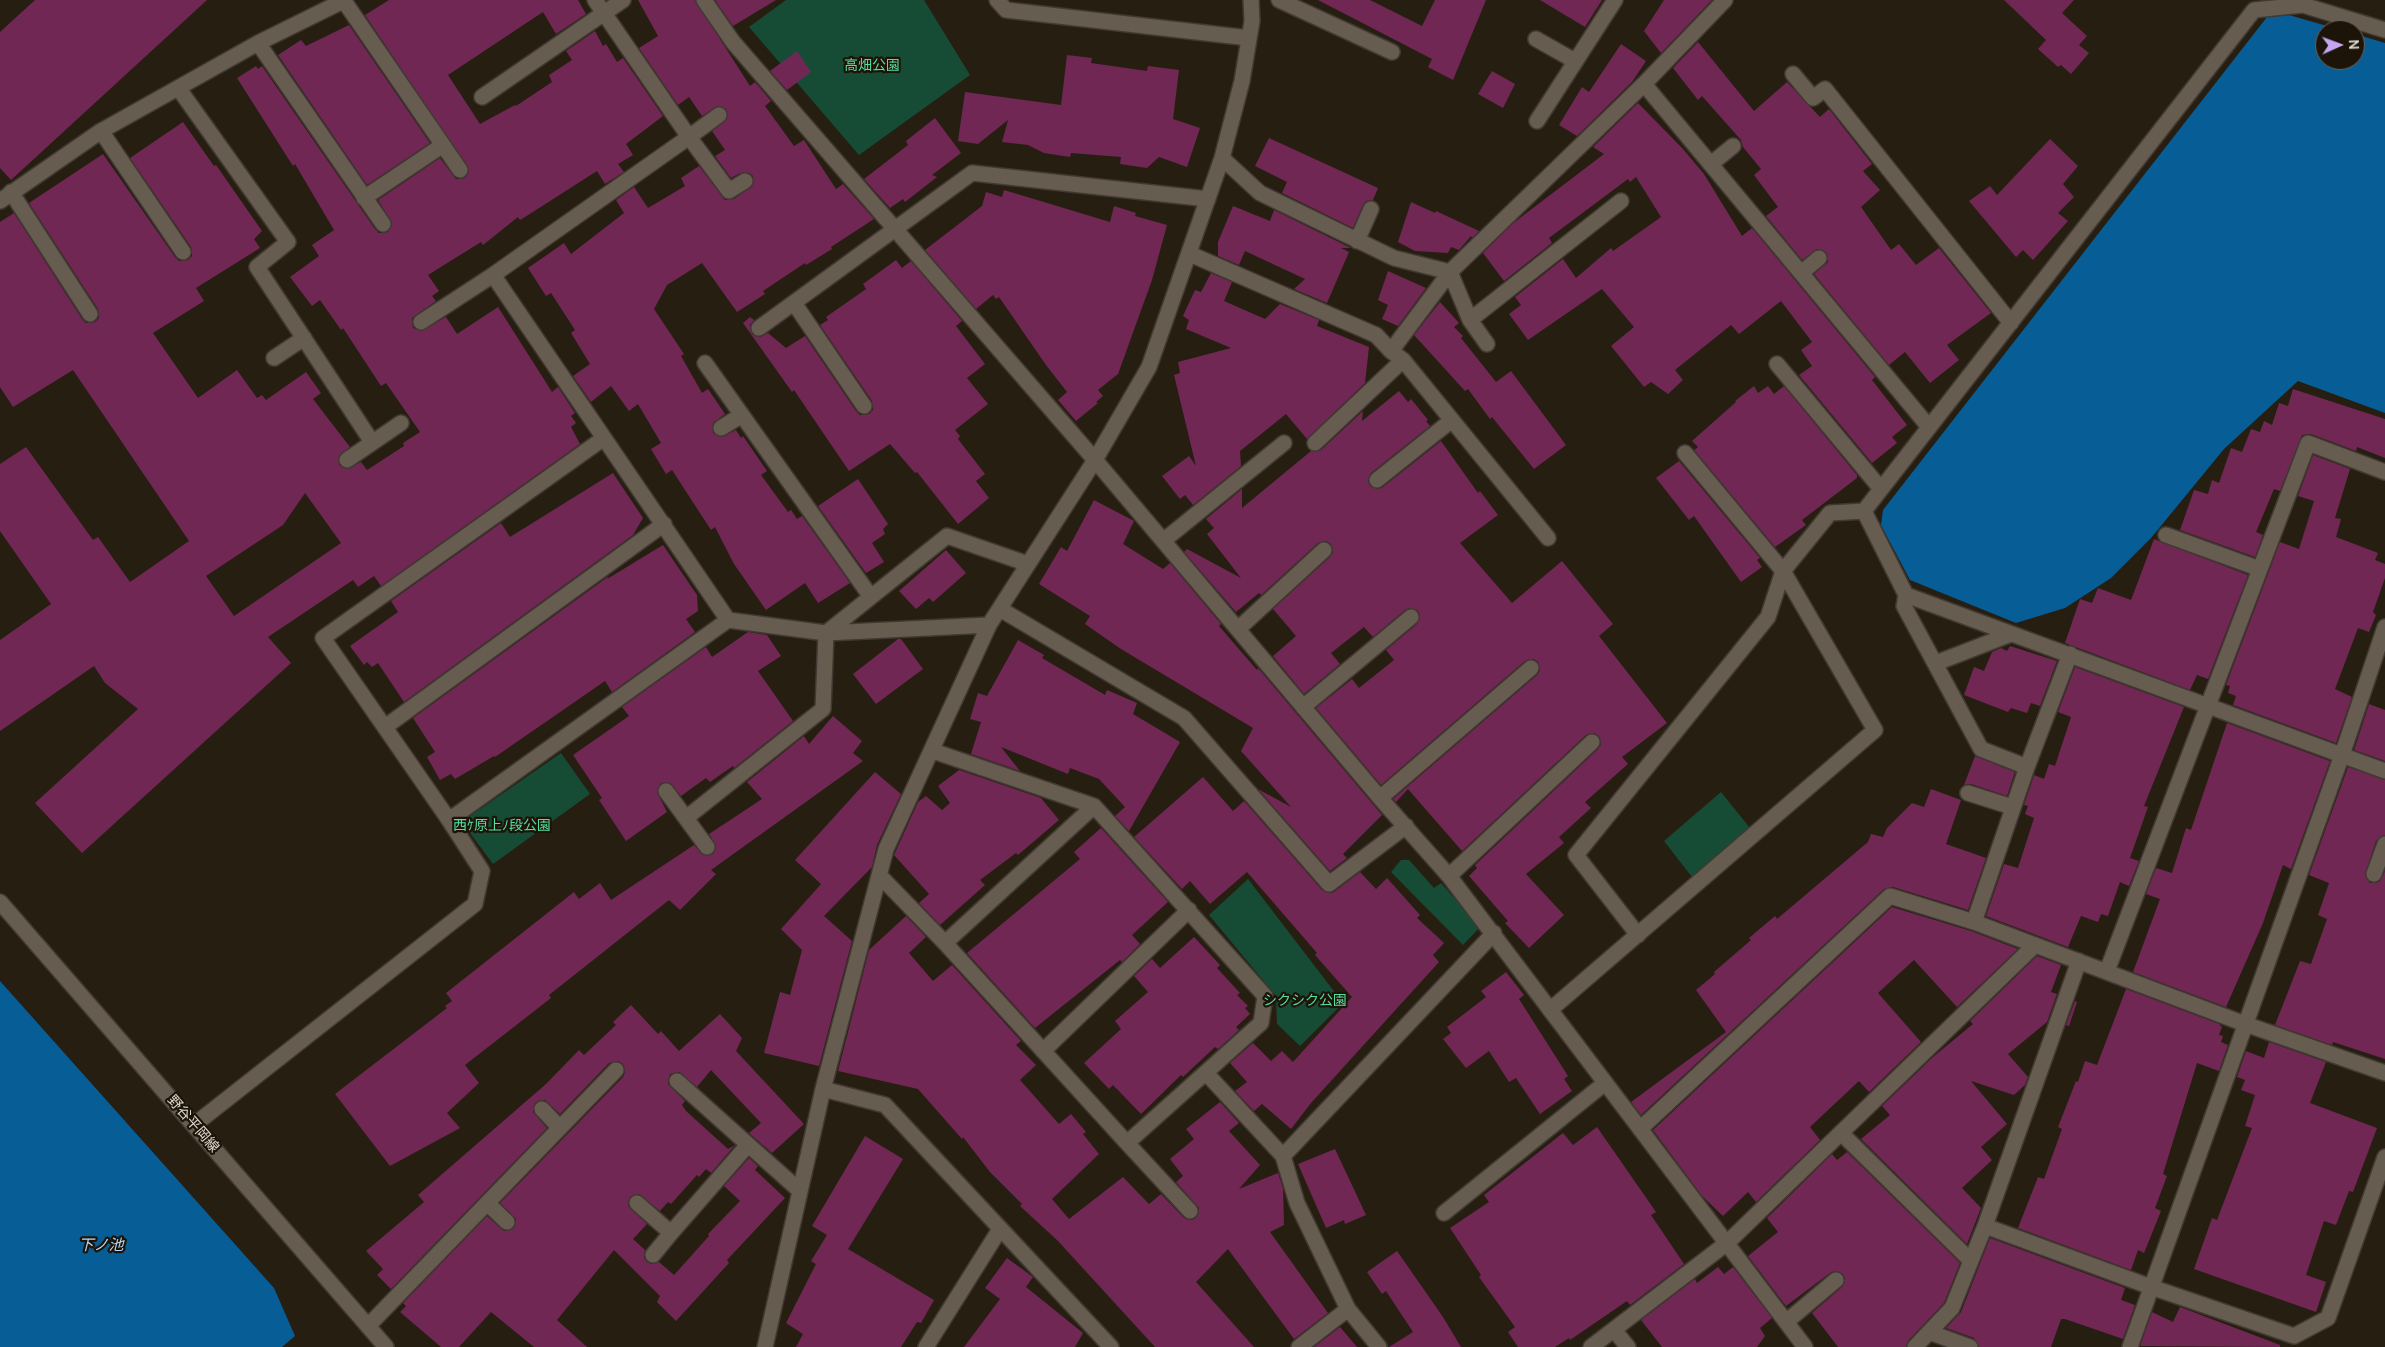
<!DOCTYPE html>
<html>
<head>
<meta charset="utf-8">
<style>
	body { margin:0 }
	#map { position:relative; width:2385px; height:1347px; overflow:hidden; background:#271e12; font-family:Manrope,sans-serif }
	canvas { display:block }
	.north { position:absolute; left:2315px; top:20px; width:50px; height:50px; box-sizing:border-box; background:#1d1409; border:1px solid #6b6359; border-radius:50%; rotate:88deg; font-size:14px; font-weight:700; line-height:20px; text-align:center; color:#e0dad2 }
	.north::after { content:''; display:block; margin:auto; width:18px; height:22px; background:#c5a6f0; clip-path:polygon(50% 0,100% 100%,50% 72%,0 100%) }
</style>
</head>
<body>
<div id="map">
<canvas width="2385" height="1347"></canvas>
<div class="north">N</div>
</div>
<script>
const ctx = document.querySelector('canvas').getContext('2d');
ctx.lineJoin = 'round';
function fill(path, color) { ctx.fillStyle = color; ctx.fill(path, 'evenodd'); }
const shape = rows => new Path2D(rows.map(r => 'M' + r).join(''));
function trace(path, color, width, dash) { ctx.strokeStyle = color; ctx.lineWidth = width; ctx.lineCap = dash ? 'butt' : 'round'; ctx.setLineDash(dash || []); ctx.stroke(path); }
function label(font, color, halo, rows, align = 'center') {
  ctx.font = font + ' Manrope,"Noto Sans JP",sans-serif'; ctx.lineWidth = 4.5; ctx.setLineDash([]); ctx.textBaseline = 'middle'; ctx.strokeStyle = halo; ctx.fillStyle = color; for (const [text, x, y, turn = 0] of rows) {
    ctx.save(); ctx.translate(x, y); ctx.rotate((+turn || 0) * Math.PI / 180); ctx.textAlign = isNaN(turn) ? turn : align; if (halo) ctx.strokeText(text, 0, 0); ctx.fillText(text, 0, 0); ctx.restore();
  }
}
const green = shape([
	[786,0,924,0,970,75,859,155,749,27],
	[561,753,590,794,493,864,470,833,470,816],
	[1721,792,1750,828,1692,877,1664,841],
	[1401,860,1409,860,1434,888,1441,883,1480,927,1463,945,1391,872],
	[1248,879,1343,1003,1300,1046,1277,1024,1276,996,1209,915]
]);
const water = shape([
	[2289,15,2341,30,2325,30,2325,60,2355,60,2355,34,2385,43,2385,413,2298,381,2224,449,2151,538,2111,578,2065,608,2016,623,1910,580,1881,525,1883,510,2267,17],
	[0,981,274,1288,295,1336,282,1347,0,1347]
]);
const building = shape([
	[35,0,207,0,11,180,0,168,0,32],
	[389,0,578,0,586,14,556,34,543,12,448,75,480,124,515,105,516,106,552,82,549,75,572,60,566,51,595,31,603,46,606,44,617,62,623,58,663,116,626,144,633,155,618,164,624,172,605,184,597,171,525,217,520,220,518,217,483,245,481,242,428,275,439,291,432,296,436,301,412,318,413,328,421,331,446,317,457,334,498,307,552,392,558,387,575,413,571,416,576,423,571,427,580,444,381,586,374,576,358,587,353,580,268,637,291,663,82,853,35,803,138,709,105,683,94,666,0,731,0,640,51,604,0,531,0,464,26,447,93,540,98,537,130,582,189,541,73,370,13,407,0,387,0,222,14,213,82,319,86,323,95,322,99,318,98,309,29,203,103,154,175,257,179,261,188,260,192,256,191,247,130,158,183,122,214,166,216,165,262,231,254,239,260,248,196,288,204,301,153,333,198,398,237,370,257,398,262,395,266,400,306,372,321,393,313,399,350,447,339,456,339,465,348,469,361,462,367,470,404,446,403,443,420,432,386,383,381,386,343,328,341,330,320,300,312,306,290,277,319,256,312,245,334,230,295,164,293,166,237,78,256,66,258,69,262,66,375,229,379,233,388,232,392,223,378,200,440,158,456,179,465,178,469,170,365,15],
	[305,493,341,543,234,616,206,576,283,525],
	[638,0,695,0,750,86,755,82,771,101,765,106,794,146,804,140,836,189,843,184,874,219,831,247,832,249,806,265,805,263,763,291,765,294,737,312,702,263,667,285,654,309,684,354,681,356,702,393,708,389,725,414,713,423,713,433,722,437,736,430,741,438,743,436,767,471,761,475,788,512,791,510,797,519,802,516,850,583,818,603,805,583,766,610,734,564,715,527,711,530,672,470,666,474,651,449,661,443,638,404,629,411,611,386,591,402,573,376,590,364,571,333,575,330,551,293,546,296,528,268,564,243,571,254,624,213,616,200,634,187,648,208,685,186,681,178,699,166,725,200,734,199,753,185,753,176,749,173,740,173,731,178,715,156,725,150,712,131,727,119,726,109,718,106,702,116,689,97,678,105,639,48,658,36],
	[715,0,776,0,733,26],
	[1318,0,1370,0,1422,26,1435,0,1486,0,1453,80,1428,67,1432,59],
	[1540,0,1602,0,1585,27],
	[1664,0,1712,0,1661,53,1644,31],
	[2004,0,2074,0,2062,13,2087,36,2079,45,2089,53,2071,74,2061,65,2058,67,2038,49,2046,40],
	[349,25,430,143,367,185,278,55,301,40,306,46],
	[1698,42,1754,111,1787,82,1820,117,1829,109,1872,164,1863,171,1880,190,1861,207,1891,250,1899,244,1916,265,1939,248,1991,313,1947,345,1959,360,1930,383,1905,352,1889,365,1814,274,1828,262,1826,252,1817,249,1802,260,1766,216,1778,207,1754,175,1761,169,1743,147,1741,140,1702,96,1698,100,1673,68],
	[1621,44,1646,61,1632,82,1577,136,1559,125,1582,87,1589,92],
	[797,51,811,72,787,90,770,71],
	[1067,55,1092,58,1091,63,1147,71,1148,66,1179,70,1173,119,1200,128,1187,167,1159,157,1147,168,1120,164,1121,157,1071,153,1070,157,1044,153,1028,145,1002,142,1008,120,978,144,958,141,965,92,1061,105],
	[1492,71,1515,84,1503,108,1478,94],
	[1638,103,1683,149,1704,174,1742,236,1752,228,1875,377,1872,380,1907,425,1892,437,1897,443,1872,463,1799,375,1812,366,1801,350,1812,342,1781,301,1739,334,1731,325,1675,370,1683,380,1668,394,1651,382,1644,387,1611,346,1634,327,1602,289,1528,340,1509,314,1521,305,1515,297,1563,259,1576,278,1611,248,1613,251,1661,217,1636,177,1630,182,1628,179,1549,238,1552,243,1504,281,1483,253,1512,224,1604,154,1593,147],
	[935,118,961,153,932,175,937,177,905,202,903,199,890,208,864,179,908,145,906,141],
	[1269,138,1378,188,1373,200,1366,201,1363,205,1353,228,1282,193,1287,182,1255,166],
	[2050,139,2078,166,2063,184,2074,197,2058,213,2068,221,2033,260,2023,250,2016,257,1969,201,1990,186,1997,195],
	[1004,190,1110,222,1114,206,1136,213,1135,216,1167,225,1152,280,1118,374,1098,390,1103,396,1096,402,1098,403,1076,421,1058,400,1067,392,1046,365,999,297,996,299,993,295,976,309,925,250,982,206,986,192,1002,197],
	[1411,202,1435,213,1436,211,1479,231,1472,238,1471,236,1459,250,1451,247,1448,253,1415,251,1398,242],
	[1233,206,1270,221,1274,210,1351,248,1341,248,1349,252,1327,303,1294,289,1305,279,1245,251,1239,265,1218,256,1218,242],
	[896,260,902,268,911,261,962,321,956,326,985,364,967,378,988,404,955,430,960,436,958,439,985,474,976,481,989,498,958,524,917,472,915,473,890,444,849,471,794,390,792,392,743,323,750,317,754,320,750,325,752,334,760,337,768,333,786,348,805,336,856,411,860,415,869,414,873,410,872,401,820,325,828,320,826,317,866,289,863,284],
	[1388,271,1426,288,1398,326,1382,319,1388,305,1378,300],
	[1211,273,1232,282,1224,301,1265,319,1280,304,1319,320,1317,326,1369,347,1365,383,1307,439,1286,414,1240,451,1241,466,1193,505,1185,495,1180,499,1162,476,1189,456,1196,466,1174,375,1180,373,1178,362,1231,348,1186,329,1189,320,1183,316,1195,290,1201,292],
	[1440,302,1459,323,1454,327,1463,336,1461,338,1496,382,1511,371,1566,445,1534,469,1492,417,1490,419,1468,389,1465,391,1414,335],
	[1754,386,1758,393,1768,386,1774,394,1784,386,1857,475,1857,478,1802,520,1806,525,1775,547,1694,450,1698,447,1692,441,1736,402,1735,401],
	[2293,389,2385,419,2385,458,2357,447,2356,451,2311,434,2302,435,2280,491,2274,489,2256,532,2263,535,2255,557,2180,530,2194,490,2208,494,2212,480,2219,483,2231,448,2242,452,2251,429,2260,432,2264,421,2272,425,2279,403,2288,406],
	[1399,391,1408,402,1411,399,1428,420,1426,421,1430,426,1371,473,1368,481,1370,486,1378,489,1383,487,1441,441,1478,493,1480,491,1498,515,1460,543,1512,603,1562,561,1613,624,1599,636,1667,723,1622,757,1628,764,1585,802,1591,808,1559,837,1564,843,1526,874,1564,915,1529,948,1505,923,1508,921,1469,876,1477,868,1475,865,1598,749,1601,744,1599,736,1594,733,1586,735,1462,851,1408,789,1396,802,1393,799,1537,675,1540,671,1538,662,1534,659,1525,661,1381,785,1316,708,1352,679,1359,688,1394,660,1386,650,1417,624,1420,616,1418,611,1410,608,1405,610,1373,637,1364,627,1331,653,1340,664,1304,694,1273,656,1296,636,1273,609,1330,557,1333,552,1331,544,1326,541,1318,543,1261,595,1259,593,1236,612,1184,552,1187,549,1241,578,1207,534,1214,528,1206,519,1242,489,1242,508,1311,451,1321,450,1363,411,1362,421],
	[2313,455,2350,469,2335,518,2341,519,2336,537,2378,553,2375,560,2385,564,2385,578,2373,612,2376,615,2369,632,2358,628,2335,689,2352,697,2336,743,2233,705,2236,696,2228,693,2230,686,2226,685,2280,542,2299,549,2314,501,2298,496],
	[1679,461,1760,558,1757,560,1762,567,1741,582,1694,516,1689,520,1656,478],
	[613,473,643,518,633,535,404,702,378,663,372,667,367,662,364,665,350,646,398,612,391,601,501,523,510,537],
	[858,479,888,524,883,529,885,534,872,543,884,562,866,573,818,506],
	[1094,500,1134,521,1123,544,1163,569,1170,563,1221,624,1219,626,1257,670,1258,668,1382,815,1343,854,1347,858,1330,871,1258,789,1291,807,1241,751,1253,728,1121,649,1085,624,1090,616,1039,584,1061,547,1067,551],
	[2154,539,2248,575,2208,679,2197,675,2190,690,2065,643,2080,599,2092,603,2098,588,2131,600],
	[663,545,697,595,698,611,686,619,695,632,612,692,605,681,495,757,494,756,455,779,451,774,440,780,427,757,435,752,413,718,609,576,607,579],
	[946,550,966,573,933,602,929,598,916,609,899,591],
	[748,632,767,635,781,656,758,671,793,721,734,768,733,766,710,782,706,778,681,796,670,783,661,783,657,792,667,812,626,841,599,800,602,798,573,755,629,716,622,707,706,647,712,657],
	[898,639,901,639,923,669,876,704,853,674],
	[1018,640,1044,655,1042,658,1105,695,1107,690,1137,703,1133,714,1180,742,1129,831,1115,816,1125,807,1099,779,1070,768,1068,774,1001,747,1020,771,971,754,981,722,970,719,978,693,987,696],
	[2010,646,2057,661,2040,706,2031,703,2027,713,2011,708,2008,712,1964,695,1974,667,1984,671,1992,652,2001,648,2007,651],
	[2075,667,2184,707,2144,806,2148,807,2130,858,2139,861,2129,886,2120,882,2108,916,2101,914,2098,922,2081,916,2068,947,1986,916,2004,864,2018,868,2034,818,2025,814,2028,806,2024,805,2034,775,2044,779,2049,764,2055,766,2071,717,2058,712],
	[2369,704,2385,710,2385,761,2354,750],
	[833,716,862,741,853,753,863,761,711,870,716,874,680,910,669,900,549,995,551,998,465,1065,479,1083,447,1113,460,1128,390,1166,335,1094,447,1008,445,1006,452,1001,446,993,574,892,579,899,600,883,611,900,694,845,703,855,713,854,716,846,709,834,762,799,747,782,804,736,809,744],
	[2227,723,2330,761,2291,869,2283,865,2263,923,2226,1007,2133,972,2160,899,2146,894,2156,868,2172,873,2186,828,2191,830],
	[1975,756,2015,772,2007,796,1971,784,1964,785],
	[2348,767,2385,780,2385,835,2376,841,2365,875,2370,883,2376,883,2380,881,2385,871,2385,1059,2333,1042,2332,1045,2275,1025,2300,961,2311,964,2327,919,2318,915,2329,883,2309,875],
	[959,770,1041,798,1059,820,1018,855,1016,853,980,880,985,885,940,925,919,903,929,894,894,855,918,802,926,796,942,810,950,803,938,786],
	[875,772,901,794,877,845,872,867,824,916,852,941,819,1066,764,1053,780,992,790,995,802,950,781,929,821,884,795,860],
	[1203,777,1233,811,1244,801,1322,890,1330,893,1334,892,1360,872,1376,889,1387,878,1420,915,1417,918,1444,943,1433,955,1439,962,1311,1103,1291,1129,1262,1104,1254,1111,1235,1091,1247,1082,1230,1063,1253,1043,1271,1061,1282,1051,1293,1062,1352,997,1315,955,1317,953,1247,872,1210,904,1190,881,1182,889,1134,837],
	[1931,789,1961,800,1946,844,1986,858,1968,910,1893,887,1884,889,1641,1115,1631,1102,1726,1032,1696,990,1715,974,1714,972,1751,940,1749,938,1775,916,1777,919,1868,842,1871,834,1883,837,1887,828,1912,803,1924,807],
	[1101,828,1120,849,1119,850,1120,849,1168,902,1132,935,1140,944,1122,962,1120,960,1035,1028,967,953,1080,859,1074,852],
	[1892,907,1971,931,2018,949,1957,1007,1914,960,1878,993,1921,1042,1869,1092,1859,1081,1810,1127,1820,1140,1756,1202,1748,1192,1723,1216,1702,1196,1653,1130],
	[906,916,926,937,909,953,933,981,952,965,1021,1041,1016,1045,1036,1065,1020,1080,1059,1124,1071,1114,1086,1132,1083,1134,1099,1154,1052,1199,1069,1219,1123,1177,1149,1204,1161,1194,1184,1218,1192,1220,1196,1218,1199,1208,1176,1182,1183,1176,1170,1159,1194,1139,1186,1129,1220,1102,1239,1123,1229,1131,1260,1165,1239,1189,1278,1173,1283,1188,1284,1225,1270,1232,1328,1313,1294,1339,1228,1249,1196,1282,1254,1347,1155,1347,1058,1241,1020,1206,1022,1204,990,1172,963,1137,962,1139,918,1089,838,1071,869,950],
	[1194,937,1220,965,1217,968,1240,993,1237,995,1248,1006,1245,1008,1250,1014,1236,1027,1239,1030,1218,1049,1215,1047,1183,1077,1181,1075,1141,1114,1113,1085,1109,1089,1084,1063,1121,1029,1115,1021,1148,992,1134,976,1152,959,1160,968],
	[2037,956,2061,965,2051,992,2057,994,2047,1022,2008,1054,2028,1077,2025,1085,2014,1095,1971,1081,2007,1124,1981,1147,1992,1160,1962,1188,1981,1208,1967,1244,1861,1139,1890,1115,1882,1106,1933,1057,1973,1024,1970,1021],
	[1506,972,1524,995,1519,999,1568,1076,1564,1079,1572,1091,1540,1114,1516,1078,1509,1082,1489,1051,1466,1068,1443,1039,1451,1033,1447,1027,1486,997,1481,991],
	[2126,989,2219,1024,2222,1027,2219,1035,2223,1036,2221,1042,2228,1045,2219,1071,2197,1063,2163,1174,2167,1176,2155,1208,2161,1211,2144,1253,2138,1250,2131,1270,2018,1228,2038,1177,2044,1179,2062,1129,2058,1127,2076,1081,2078,1082,2085,1061,2097,1065],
	[2075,1001,2077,1002,2069,1026,2066,1025],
	[631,1005,658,1034,661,1031,679,1051,720,1014,742,1038,736,1051,804,1124,772,1153,749,1133,761,1123,711,1070,697,1087,679,1072,670,1074,668,1084,685,1101,682,1105,686,1111,728,1149,735,1145,711,1173,706,1169,699,1177,697,1175,671,1204,668,1202,660,1211,639,1194,630,1197,628,1206,647,1224,633,1239,645,1250,644,1258,647,1262,652,1264,659,1262,674,1275,709,1236,708,1234,740,1201,724,1186,749,1158,758,1166,755,1170,785,1198,727,1260,729,1263,676,1321,657,1302,660,1296,614,1250,557,1320,587,1347,534,1347,491,1312,459,1347,441,1347,400,1312,406,1306,403,1303,487,1216,504,1231,514,1228,516,1219,500,1203,623,1077,625,1072,623,1064,618,1061,609,1063,560,1114,545,1100,535,1103,533,1112,547,1128,391,1289,377,1275,383,1269,366,1251,424,1202,418,1195,546,1084,579,1050,584,1055,616,1025,613,1022],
	[2269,1042,2326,1062,2310,1103,2377,1128,2353,1192,2349,1191,2336,1225,2324,1221,2306,1275,2326,1282,2316,1312,2194,1269,2212,1218,2217,1220,2252,1128,2245,1126,2255,1095,2241,1090,2245,1080,2237,1077,2246,1051,2264,1058],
	[1597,1127,1656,1212,1651,1215,1684,1264,1630,1305,1627,1301,1570,1340,1569,1338,1555,1347,1518,1347,1508,1332,1515,1327,1479,1277,1481,1275,1450,1228,1489,1202,1484,1195,1563,1133,1573,1145],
	[865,1136,903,1159,848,1249,934,1300,921,1323,917,1322,901,1347,796,1347,803,1334,786,1323,816,1264,811,1261,827,1235,812,1226],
	[1335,1149,1366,1215,1345,1224,1344,1220,1326,1228,1298,1164],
	[1847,1152,1960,1263,1944,1303,1908,1341,1906,1347,1838,1347,1812,1313,1842,1287,1845,1279,1843,1274,1835,1271,1830,1273,1786,1306,1748,1256,1778,1232,1767,1218,1832,1154,1837,1160],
	[1990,1238,2125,1288,2121,1300,2135,1305,2123,1339,2065,1319,2061,1319,2051,1347,1979,1347,1974,1338,1946,1328,1961,1312],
	[1397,1251,1443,1317,1461,1347,1389,1347,1413,1332,1386,1291,1382,1294,1367,1272],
	[1007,1258,1033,1277,1026,1287,1083,1333,1075,1347,964,1347,1000,1299,985,1288],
	[1718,1267,1724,1274,1733,1267,1772,1318,1760,1328,1765,1336,1757,1347,1662,1347,1641,1320,1695,1279,1697,1283],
	[2180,1307,2280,1345,2280,1347,2140,1346,2152,1312,2173,1322],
	[1340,1327,1357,1347,1314,1347]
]);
const street = shape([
	[595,0,689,137,493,275,604,438],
	[704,0,733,42,1095,460,1380,798,1449,876,1805,1347],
	[997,0,1006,10,1249,38],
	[1279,0,1392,52],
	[344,1,460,170],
	[2385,30,2303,5,2254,10,1864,511,1906,595,2385,771],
	[1536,39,1575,61],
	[258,43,383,224],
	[1793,74,1813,98,1825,89,2011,323],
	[1644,84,1929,427],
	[179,89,288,242,257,267,372,442],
	[482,97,623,0],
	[719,115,689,137,729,191,745,181],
	[1537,121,1615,0],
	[101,131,183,252],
	[1222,158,1260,193,1394,258,1450,272,1470,320,1487,344],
	[1711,164,1733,146],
	[11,192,90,314],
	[364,198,443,145],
	[0,201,101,131,258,43,345,0],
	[1357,241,1371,209],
	[1190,254,1376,335,1391,351,1403,360,1548,538],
	[1801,273,1819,258],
	[794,303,864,406],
	[1470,320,1621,201],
	[421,322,493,275],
	[759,328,972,173,1208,199],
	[1391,351,1450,272,1644,84,1725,0],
	[274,358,304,338],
	[705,363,871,597],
	[1777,364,1881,489],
	[721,428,742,415],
	[1315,443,1403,360],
	[347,460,401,423],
	[1377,480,1452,420],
	[2166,535,2260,569],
	[1163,541,1284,443],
	[1906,595,1904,606,1981,749,2027,767],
	[1000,609,1184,718,1329,884,1406,826],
	[728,620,604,438,323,638,449,820,728,620,826,633,989,625],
	[1238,629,1324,550],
	[1936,663,2011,634],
	[1303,707,1411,617],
	[385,727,664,524],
	[666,791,707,847],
	[1968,793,2012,807],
	[1380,798,1531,668],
	[686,818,823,709,826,633,947,536,1028,564],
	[2374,874,2385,844],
	[880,876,945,943,1127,1143,1261,1023,1265,996,1094,806,933,751],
	[1449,876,1592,742],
	[1974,922,2027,767,2070,654],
	[1638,935,1576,855,1768,617,1783,571,1830,513,1864,511],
	[945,943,1094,806],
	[2107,971,2308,443,2385,472],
	[1550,1010,1875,730,1783,571,1685,453],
	[1043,1051,1189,910],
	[1206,1073,1283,1156],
	[677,1081,800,1191],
	[823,1089,885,1105,1111,1347],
	[542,1109,560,1128],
	[194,1125,475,904,482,871,449,820],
	[1640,1129,1890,896,1974,922,2245,1024,2385,1073],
	[1841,1133,1971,1261],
	[1127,1143,1190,1211],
	[487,1203,507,1222],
	[637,1203,671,1233,747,1146],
	[1444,1213,1605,1083],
	[1985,1226,2151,1287,2294,1336,2328,1318,2385,1157],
	[653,1255,671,1233],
	[1786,1322,1836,1280],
	[368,1326,616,1070],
	[1614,1330,1628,1347],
	[1929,1332,1970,1347],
	[765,1347,823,1089,886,849,989,625,1095,460,1149,367,1222,158,1242,81,1252,21,1251,0],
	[926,1347,1000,1229],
	[1299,1347,1348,1309],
	[1379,1347,1348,1309,1297,1203,1283,1156,1494,933],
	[1591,1347,1727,1243,2035,945],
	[1915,1347,1952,1308,1985,1226,2079,961],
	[2130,1347,2342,755,2385,627]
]);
const secondary = shape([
	[0,902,386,1347]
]);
const parkNames = [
	["高畑公園",872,66],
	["西ｹ原上ﾉ段公園",502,826],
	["シクシク公園",1305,1001]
];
const streetNames = [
	["野谷平岡線",193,1124,49]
];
const waterNames = [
	["下ノ池",101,1246]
];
fill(green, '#164c35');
fill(water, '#075d95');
fill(building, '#702754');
trace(street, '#413a33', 18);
trace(secondary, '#413a33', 18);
trace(street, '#665c4f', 15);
trace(secondary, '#665c4f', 15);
label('14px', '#56dda2', '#1d1409', parkNames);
label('14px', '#e0dad2', '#1d1409', streetNames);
label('italic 15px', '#b4d7f7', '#1d1409', waterNames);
</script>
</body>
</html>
